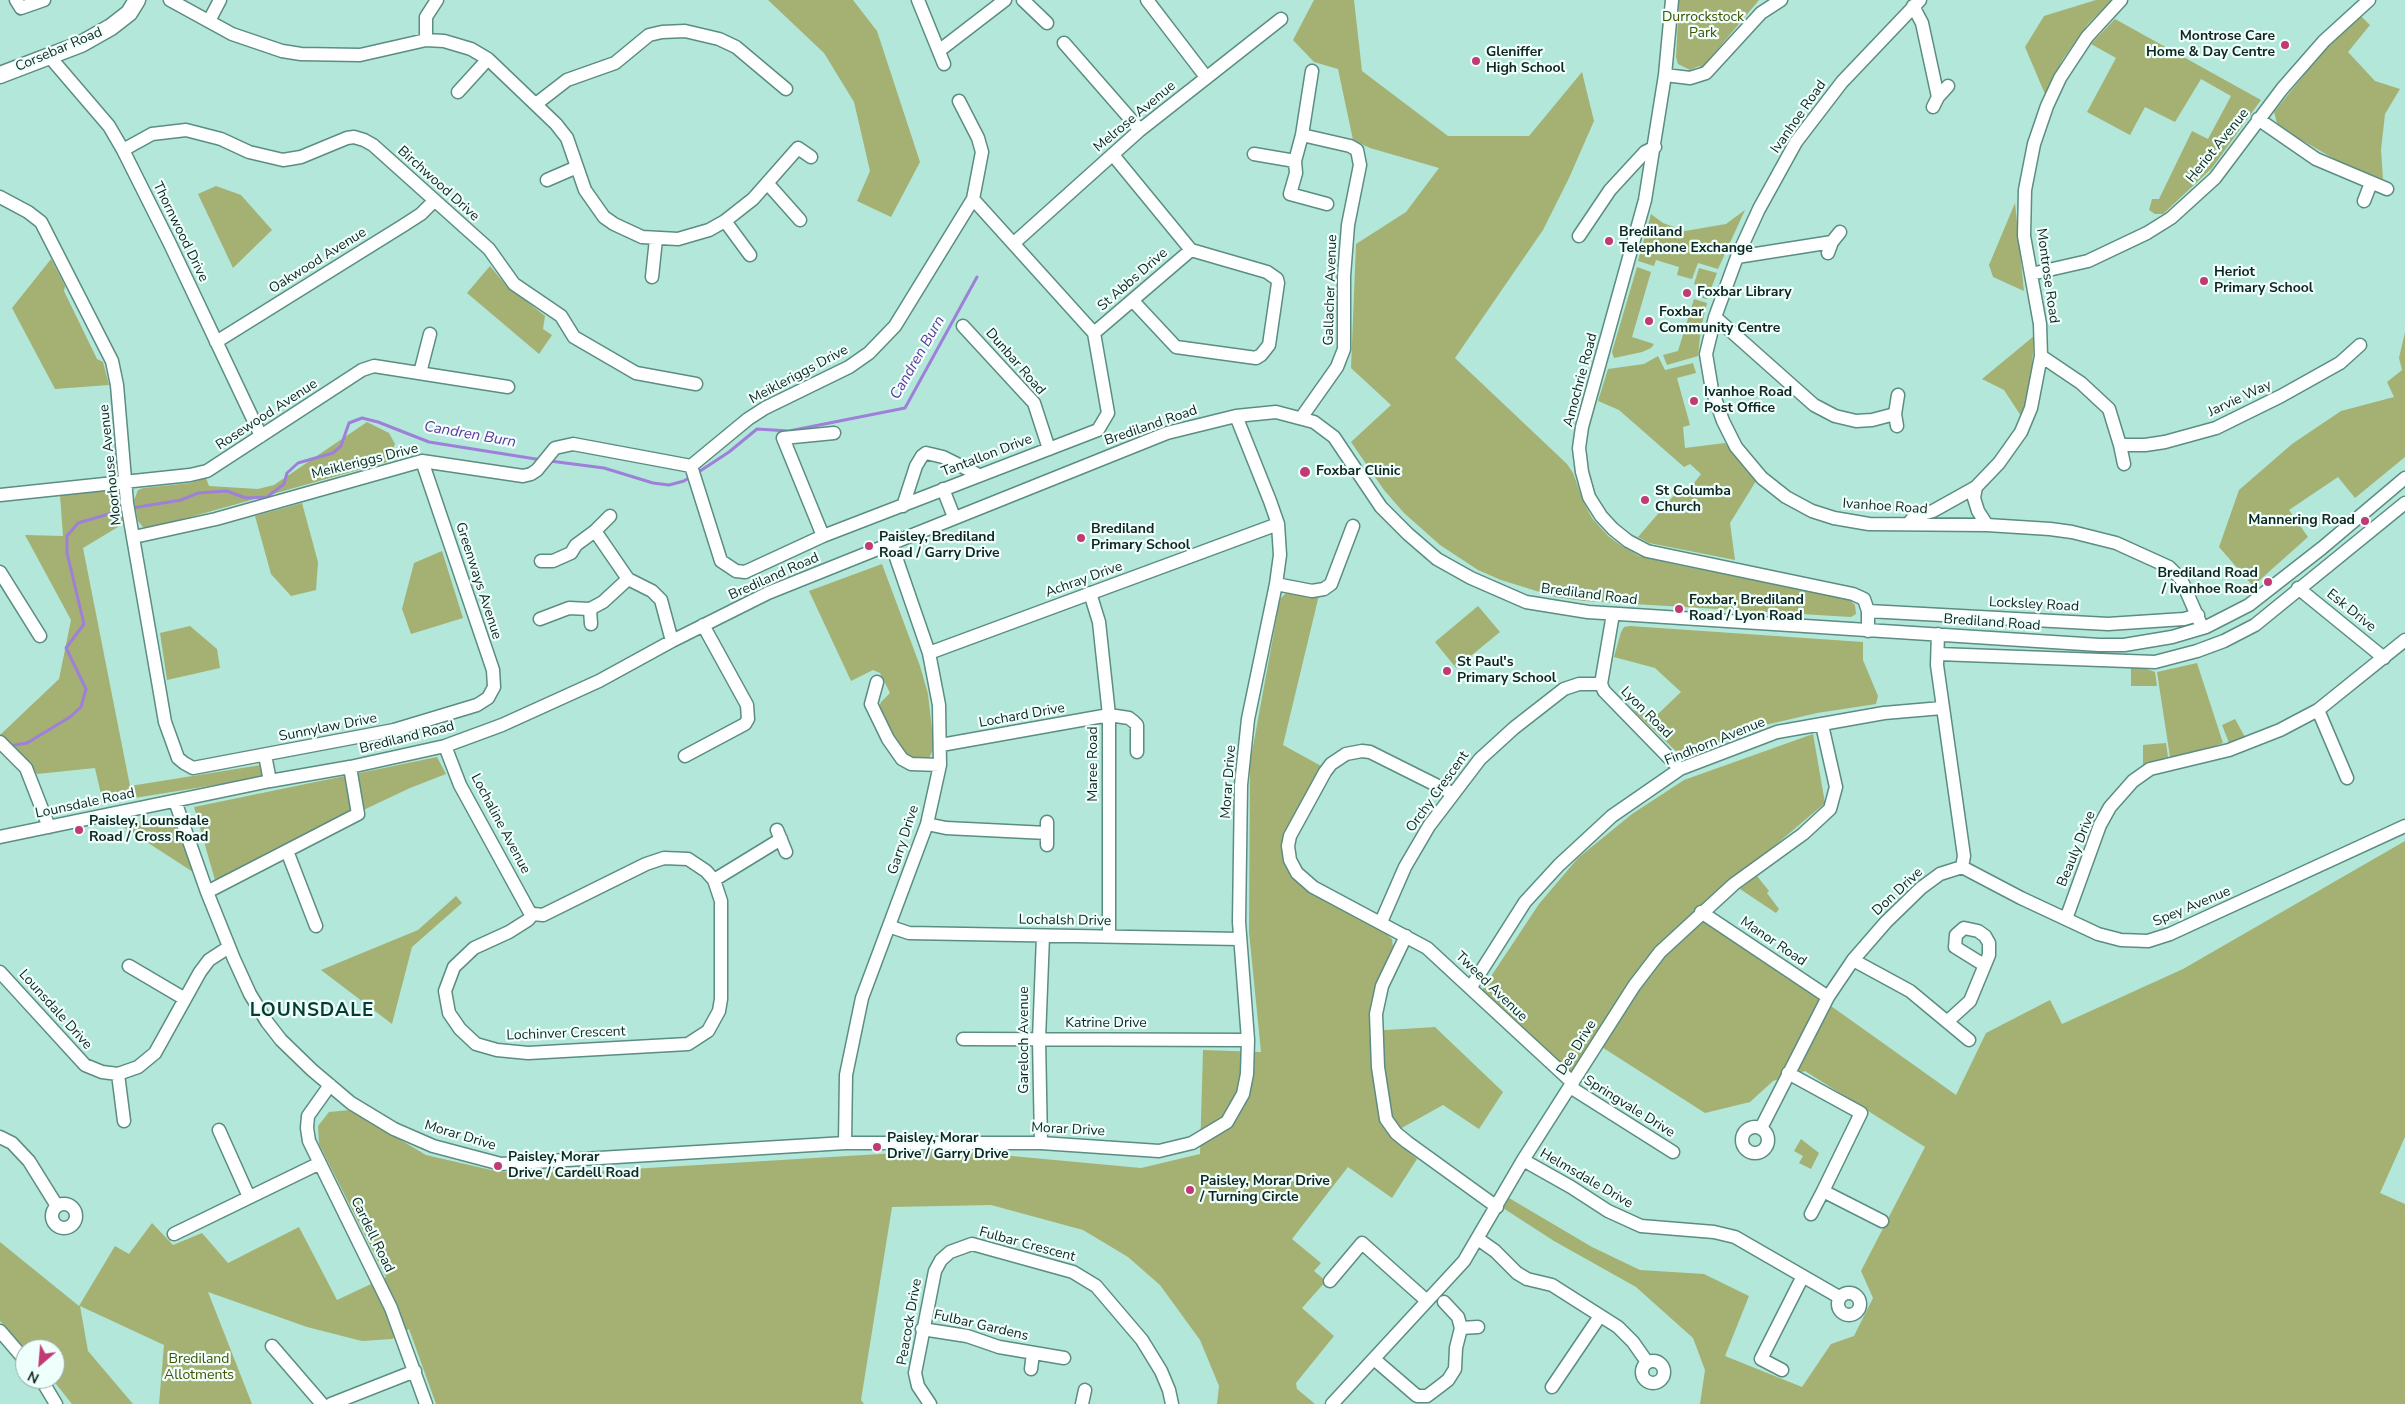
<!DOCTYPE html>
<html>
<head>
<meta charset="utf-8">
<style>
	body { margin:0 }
	#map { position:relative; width:2405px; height:1404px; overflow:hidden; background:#b2e7da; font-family:"Nunito Sans",sans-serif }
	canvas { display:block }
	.north { position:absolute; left:15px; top:1339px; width:50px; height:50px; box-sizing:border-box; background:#effffb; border:1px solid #96a8a3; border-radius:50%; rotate:207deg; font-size:14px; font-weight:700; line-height:20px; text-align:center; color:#102520 }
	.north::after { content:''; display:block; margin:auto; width:18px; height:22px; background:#c23974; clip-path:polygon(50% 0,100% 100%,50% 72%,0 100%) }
</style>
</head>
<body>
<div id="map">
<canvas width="2405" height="1404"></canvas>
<div class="north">N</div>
</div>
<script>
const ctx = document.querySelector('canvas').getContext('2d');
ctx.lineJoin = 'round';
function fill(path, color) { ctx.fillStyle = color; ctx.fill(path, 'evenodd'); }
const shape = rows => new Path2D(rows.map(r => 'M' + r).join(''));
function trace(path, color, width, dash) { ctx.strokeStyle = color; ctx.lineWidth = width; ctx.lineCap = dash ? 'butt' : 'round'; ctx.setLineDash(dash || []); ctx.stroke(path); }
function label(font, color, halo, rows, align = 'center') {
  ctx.font = font + ' "Nunito Sans",sans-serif'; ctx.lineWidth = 4.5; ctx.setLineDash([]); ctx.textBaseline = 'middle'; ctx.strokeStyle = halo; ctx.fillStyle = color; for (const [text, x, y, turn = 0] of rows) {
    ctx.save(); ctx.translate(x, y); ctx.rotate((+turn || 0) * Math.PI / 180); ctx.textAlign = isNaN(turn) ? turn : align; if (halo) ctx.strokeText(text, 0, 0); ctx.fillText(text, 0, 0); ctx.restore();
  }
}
const green = shape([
	[768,0,853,0,877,31,920,162,891,217,857,201,870,171,854,102,824,53],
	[1314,0,1354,0,1362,71,1448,136,1529,136,1582,72,1594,121,1569,178,1543,230,1455,358,1567,464,1573,473,1584,503,1592,518,1608,536,1622,546,1639,556,1678,565,1849,599,1855,605,1856,614,1851,617,1584,601,1556,597,1501,580,1478,570,1440,545,1404,513,1384,490,1351,442,1391,405,1351,368,1356,244,1406,212,1439,168,1370,148,1353,140,1338,69,1314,62,1293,40],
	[1679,0,1759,0,1702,68,1699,66,1690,70,1678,64,1676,57],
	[2096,0,2112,0,2088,24,2063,59,2045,94,2025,47,2044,16],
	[2359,14,2370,25,2348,52,2375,81,2400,89,2385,114,2381,150,2383,179,2343,164,2298,138,2277,123,2274,112,2330,43],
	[2115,19,2261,100,2212,168,2163,214,2155,214,2149,210,2152,199,2159,199,2192,131,2208,139,2231,96,2201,79,2175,122,2145,107,2130,135,2087,112,2116,58,2091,44],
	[216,186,241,195,272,230,233,268,198,194],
	[2015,203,2024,291,1993,277,1989,265],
	[1745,210,1718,269,1698,263,1692,279,1677,275,1679,267,1656,260,1654,266,1638,261,1651,214,1663,223,1685,231,1726,224],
	[51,259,65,286,64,291,97,359,103,362,109,385,55,389,12,308],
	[490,266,505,284,545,316,543,329,552,335,539,354,467,293],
	[1637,267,1651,272,1632,337,1654,344,1651,348,1642,352,1614,358,1612,352],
	[1699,268,1717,273,1707,299,1702,298,1705,288,1694,284],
	[1694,299,1707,303,1701,328,1698,356,1667,365,1663,355,1678,351],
	[2405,332,2405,457,2355,498,2338,477,2289,510,2308,537,2253,586,2219,547,2239,490,2292,444,2341,411,2394,397,2387,382,2402,370,2399,358],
	[2034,336,2031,383,2021,416,2004,390,1982,379],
	[1658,356,1665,370,1693,363,1696,373,1677,378,1690,425,1683,427,1685,448,1725,443,1756,481,1730,523,1735,560,1649,543,1638,537,1682,486,1688,491,1701,474,1690,464,1684,467,1619,410,1598,401,1608,369,1644,364],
	[367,422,389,433,395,444,387,462,151,528,143,527,138,521,134,500,138,490,143,488,190,483,206,478,209,486,258,489,274,485],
	[106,491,116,495,119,500,123,524,83,548,130,786,261,765,265,777,103,803,95,768,37,774,0,735,59,679,71,620,25,535,63,536,60,495],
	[302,503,318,562,316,590,291,596,271,574,255,516],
	[442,551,463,618,411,634,402,609,414,563],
	[882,564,920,666,928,694,934,748,928,760,910,759,896,742,879,708,881,702,890,693,880,673,873,670,851,681,809,591],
	[1286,593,1319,595,1283,745,1323,767,1286,836,1290,871,1295,880,1315,895,1383,931,1392,939,1393,947,1376,985,1371,1002,1370,1031,1435,1027,1503,1092,1479,1129,1443,1105,1389,1135,1417,1159,1392,1198,1348,1167,1292,1239,1321,1263,1314,1271,1326,1281,1302,1308,1334,1336,1296,1383,1297,1389,1315,1404,1217,1404,1219,1386,1200,1340,1160,1285,1128,1257,1083,1230,991,1205,892,1207,861,1400,864,1404,436,1404,409,1329,392,1339,362,1341,307,1327,208,1292,252,1404,159,1404,164,1345,80,1306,88,1351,133,1404,72,1404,52,1379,55,1379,55,1349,25,1349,0,1321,0,1242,79,1306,115,1246,129,1254,152,1223,173,1245,202,1233,228,1263,299,1227,337,1300,386,1277,319,1144,318,1126,329,1112,350,1110,426,1155,500,1172,582,1172,947,1150,1141,1168,1200,1154,1203,1050,1261,1052,1249,932,1250,763,1280,599],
	[1478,606,1500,632,1456,668,1435,642],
	[190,626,217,649,220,668,167,680,160,633],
	[1630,626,1863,642,1863,660,1878,696,1876,704,1817,713,1761,726,1690,754,1679,754,1633,710,1650,714,1659,713,1681,692,1655,668,1614,657,1621,632,1624,627],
	[2197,663,2223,743,2196,753,2170,757,2157,672],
	[2131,668,2144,668,2155,672,2157,686,2131,686],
	[2235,719,2245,737,2229,743,2222,725],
	[1813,734,1825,803,1693,915,1831,1006,1956,1095,1986,1033,2050,1000,2062,1024,2183,969,2405,841,2405,1137,2380,1193,2405,1204,2405,1404,1700,1404,1705,1370,1693,1338,1636,1287,1554,1241,1503,1208,1509,1198,1592,1247,1640,1270,1704,1274,1749,1296,1725,1356,1802,1387,1831,1344,1854,1336,1873,1298,1861,1271,1925,1147,1805,1071,1773,1081,1750,1102,1705,1113,1594,1042,1570,1077,1482,990,1539,904,1578,858,1632,814,1684,780],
	[2166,743,2168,757,2143,765,2143,745],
	[437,757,446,774,410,788,215,880,194,807],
	[165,817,176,826,193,872,119,824],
	[1757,876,1769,891,1767,893,1779,909,1776,913,1740,889],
	[456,896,462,903,412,947,392,1024,321,970,418,930],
	[1801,1139,1819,1153,1811,1169,1799,1163,1803,1156,1794,1151]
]);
const stream = shape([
	[550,461,604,468,653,483,669,485,684,481,692,476],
	[697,473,729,452,757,429,789,431,905,408,977,277],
	[132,508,181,500,198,493,227,491,246,498,267,497,284,484,287,473,298,463,333,453,341,446,349,423,362,418,378,422,429,442,542,460],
	[9,746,27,743,70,717,81,707,86,689,66,648,84,624,67,553,67,536,78,523,126,509]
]);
const minor = shape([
	[16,0,21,8,44,0],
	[170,0,232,34,282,51,301,54,360,55,426,40,444,41,471,49,488,59,556,124,567,138,585,190,604,217,614,224,642,237,678,239,709,230,725,221,753,199,798,148,811,157],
	[918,0,944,64],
	[1023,0,1047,23],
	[1147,0,1206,77],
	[1672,0,1665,75,1645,200,1582,427,1579,448,1582,472,1589,497,1601,516,1613,529,1628,541,1647,551,1853,594,1864,599,1868,611,1868,631],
	[1920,0,1842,82,1796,142,1759,209,1737,257,1715,317,1706,354,1712,390,1723,421,1736,447,1762,478,1786,497,1812,511,1834,518,1869,524,1987,525,2050,529,2072,532,2116,543,2169,567,2181,579,2202,627],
	[1913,6,1922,23,1938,97],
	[209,21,220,0],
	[426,40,426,17,437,0],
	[1064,43,1140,130],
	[940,50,1005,0],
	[49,56,109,126,123,150,170,244,261,436],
	[1312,71,1302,135,1295,161,1296,173,1290,194,1327,204],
	[1665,75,1690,78,1706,73,1761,13,1781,0],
	[458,92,488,59],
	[536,104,567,80,615,63,649,35,662,32,685,31,719,39,736,47,786,89],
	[1933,107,1938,97,1948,86],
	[2258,119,2316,159,2387,189],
	[123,150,152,134,186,130,221,139,249,152,283,160,301,157,347,138,354,137,364,140,373,145,489,249,514,284,561,316,574,337,636,373,696,384],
	[1254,154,1295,161],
	[1113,155,1191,250,1267,272,1277,279,1278,283,1269,345,1261,355,1256,358,1176,347,1133,301],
	[547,180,577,167],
	[768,184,800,220],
	[0,197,28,212,41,222,112,361,117,385,127,503,159,687,165,722,178,758,184,763,193,768,394,730,477,705,488,698,494,687,493,670,422,461],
	[2364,201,2371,183],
	[725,221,750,255],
	[1579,236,1610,190,1645,152,1655,147],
	[1014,243,1140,130,1281,19],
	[1828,253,1832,242,1840,232],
	[1737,257,1832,242],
	[2031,274,2088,261,2147,233,2171,218,2215,178,2282,89,2324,41,2369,0],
	[652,277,656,239],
	[1715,317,1814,405,1835,416,1856,421,1872,420,1895,414],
	[963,326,1034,403,1049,449],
	[1094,333,1191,250],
	[216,342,404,225,421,214,434,201],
	[2041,356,2081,383,2109,409,2120,445,2124,464],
	[420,373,430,334],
	[1301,418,1337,367,1344,349,1344,276,1348,225,1360,165,1357,150,1350,146,1302,135],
	[1897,426,1895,414,1898,395],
	[2120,445,2145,445,2165,442,2216,428,2281,396,2340,363,2360,345],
	[691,466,721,561,736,571,745,572,823,536,1098,430,1108,413,1094,333,973,199],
	[1976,487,1974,498,1978,511,1987,525],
	[943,489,954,517],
	[0,495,190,475,207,471,362,370,374,366,508,387],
	[903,506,916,466,922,456,926,453,943,457,979,475],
	[1909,523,1915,516,1933,511,1976,487,1999,463,2021,432,2031,408,2041,356,2040,324,2024,236,2025,190,2034,144,2047,106,2060,78,2087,37,2121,0],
	[595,531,628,579,652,591,661,600,672,641],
	[823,536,783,438,834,433],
	[134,537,216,519,422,461,523,476,531,474,537,470,555,448,573,444,691,466,748,419,765,408,849,367,869,353,895,326,973,199,982,152,978,138,959,101],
	[541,561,553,561,571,553,576,545,595,531,610,516],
	[0,572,40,636],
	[1276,584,1312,591,1324,589,1331,584,1353,526],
	[2298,588,2384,658],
	[1090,593,1099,622,1109,715,1109,936],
	[590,609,591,624],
	[1868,611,2108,624,2184,619,2198,615],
	[1613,614,1601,684,1604,691,1680,769],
	[540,619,569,608,590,609,603,602,628,579],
	[929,653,1278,524],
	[1938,654,2155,662,2197,651,2224,641,2255,625,2405,503],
	[877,682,871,704,888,739,902,759,911,764,940,765],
	[2318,710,2347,778],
	[0,742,26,768,49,827],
	[941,745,1109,715,1129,718,1134,722,1137,725,1137,752],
	[445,746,460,785,529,911,533,914],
	[265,755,270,781],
	[685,756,745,724,748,719,747,705,703,625],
	[1452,793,1370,752,1362,751,1346,754,1331,764,1325,772,1290,836,1288,846,1290,860,1297,873,1313,887,1427,948,1573,1083],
	[175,801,207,892,234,959,250,994,267,1022,281,1040,312,1070,351,1103,394,1129,433,1146,501,1164,845,1143,1041,1143,1159,1151,1192,1143,1227,1122,1243,1094,1247,1074,1248,1040,1239,922,1241,785,1248,719,1276,584,1280,555,1278,524,1270,501,1236,416],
	[927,824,946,828,1047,833],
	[777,830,786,852],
	[0,837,270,781,350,767,445,746,502,725,599,681,672,641,768,593,1167,433,1236,416,1276,412,1314,422,1334,437,1381,507,1408,534,1437,559,1471,578,1526,602,1588,612,2099,645,2124,645,2172,637,2206,627,2249,605,2322,548,2405,478],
	[1047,845,1047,822],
	[287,851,316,926],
	[1962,867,2021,898,2098,934,2121,940,2148,941,2170,934,2405,826],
	[714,880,706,871,688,859,664,858,646,864,543,915,533,914,528,920,509,932,474,948,454,967,445,991,449,1013,460,1029,476,1044,497,1050,528,1053,688,1044,708,1031,719,1011,721,999,721,901,714,880,781,839],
	[207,892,358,814,350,767],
	[1701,912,1828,997],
	[2066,919,2100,825,2110,807,2133,781,2150,769,2229,750,2280,730,2318,710,2405,640],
	[1381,922,1405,867,1429,826,1480,759,1514,728,1564,689,1579,684,1601,684],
	[891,927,909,933,1240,939],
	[1406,936,1382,986,1376,1014,1378,1067,1386,1119,1396,1133,1407,1142,1497,1207],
	[1853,960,1910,991,1969,1040],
	[129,966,185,999],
	[0,972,85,1065,102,1072,118,1074,138,1067,155,1053,200,972,209,960,229,947],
	[1471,987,1525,902,1559,865,1612,816,1680,769,1777,732,1884,713,1942,708],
	[1948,1021,1970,1001,1989,955,1989,943,1985,936,1978,931,1964,928,1956,935,1955,947,1984,965],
	[963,1039,1248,1040],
	[1788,1073,1861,1113,1823,1191,1882,1221],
	[118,1074,124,1121],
	[330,1085,308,1116,307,1128,309,1141,391,1308,426,1404],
	[1570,1087,1673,1152],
	'1742 1140a13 13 0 1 1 26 0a13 13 0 1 1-26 0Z',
	[1761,1128,1828,997,1853,960,1886,922,1921,888,1940,874,1962,867,1964,856,1937,665,1938,634],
	[219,1130,249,1197],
	[0,1137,12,1143,29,1161,57,1206],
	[845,1143,846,1075,862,998,927,824,940,765,939,705,929,653,891,543],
	[1041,1143,1039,1039,1043,936],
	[1523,1160,1571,1187,1608,1211,1641,1226,1714,1232,1735,1237,1839,1297],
	'52 1216a12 12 0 1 1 24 0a12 12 0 1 1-24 0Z',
	[1811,1214,1823,1191],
	[174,1234,320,1163],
	[1478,1239,1495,1251,1517,1273,1527,1279,1552,1285,1618,1327,1633,1342,1647,1362],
	[1330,1281,1362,1243,1427,1301],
	'1838 1304a11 11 0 1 1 22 0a11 11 0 1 1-22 0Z',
	[1461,1328,1478,1327],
	[922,1329,967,1336,999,1347,1064,1358],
	[0,1331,25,1360],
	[272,1346,322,1404],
	[1374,1359,1417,1396,1427,1396,1439,1387,1448,1380,1455,1369,1456,1348,1461,1328,1458,1317,1444,1302],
	'1642 1372a11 11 0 1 1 22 0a11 11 0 1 1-22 0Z',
	[1031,1369,1033,1353],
	[1782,1370,1761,1359,1802,1278],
	[41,1379,56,1404],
	[1552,1387,1600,1316],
	[331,1404,415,1371],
	[930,1404,918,1386,915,1373,935,1271,941,1260,950,1252,972,1244,1073,1272,1096,1286,1142,1340,1161,1371,1169,1390,1172,1404],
	[1082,1404,1085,1390],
	[1332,1404,1464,1261,1523,1160,1634,986,1660,952,1734,884,1803,834,1830,809,1836,787,1822,725]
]);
const major = shape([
	[0,75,81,44,111,27,129,13,137,0]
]);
const markers = [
	[2285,45,5,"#c23974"],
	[1476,61,5,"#c23974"],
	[1609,241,5,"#c23974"],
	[2204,281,5,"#c23974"],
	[1687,293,5,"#c23974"],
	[1649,321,5,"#c23974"],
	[1694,401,5,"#c23974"],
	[1305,472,6,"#c23974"],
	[1645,500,5,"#c23974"],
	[2365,521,5,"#c23974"],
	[1081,538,5,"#c23974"],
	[869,546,5,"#c23974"],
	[2268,582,5,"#c23974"],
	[1679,609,5,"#c23974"],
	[1447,671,5,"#c23974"],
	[79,830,5,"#c23974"],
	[877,1147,5,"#c23974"],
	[498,1166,5,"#c23974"],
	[1190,1190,5,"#c23974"]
];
const parkNames = [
	["Durrockstock",1703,18],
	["Park",1703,34],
	["Brediland",199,1360],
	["Allotments",199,1376]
];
const poiNames = [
	["Montrose Care",2275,37,"right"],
	["Home & Day Centre",2275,53,"right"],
	["Gleniffer",1486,53],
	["High School",1486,69],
	["Brediland",1619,233],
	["Telephone Exchange",1619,249],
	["Heriot",2214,273],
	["Primary School",2214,289],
	["Foxbar Library",1697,293],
	["Foxbar",1659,313],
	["Community Centre",1659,329],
	["Ivanhoe Road",1704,393],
	["Post Office",1704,409],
	["Foxbar Clinic",1316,472],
	["St Columba",1655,492],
	["Church",1655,508],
	["Mannering Road",2355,521,"right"],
	["Brediland",1091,530],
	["Primary School",1091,546],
	["Paisley, Brediland",879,538],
	["Road / Garry Drive",879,554],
	["Brediland Road",2258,574,"right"],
	["/ Ivanhoe Road",2258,590,"right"],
	["Foxbar, Brediland",1689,601],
	["Road / Lyon Road",1689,617],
	["St Paul's",1457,663],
	["Primary School",1457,679],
	["Paisley, Lounsdale",89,822],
	["Road / Cross Road",89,838],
	["Paisley, Morar",887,1139],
	["Drive / Garry Drive",887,1155],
	["Paisley, Morar",508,1158],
	["Drive / Cardell Road",508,1174],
	["Paisley, Morar Drive",1200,1182],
	["/ Turning Circle",1200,1198]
];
const streetNames = [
	["Corsebar Road",59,50,-23],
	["Melrose Avenue",1135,117,-40],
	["Ivanhoe Road",1799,117,-55],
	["Heriot Avenue",2218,146,-51],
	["Birchwood Drive",438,184,42],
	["Thornwood Drive",180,232,64],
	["Oakwood Avenue",318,261,-32],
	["Montrose Road",2047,276,82],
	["St Abbs Drive",1133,280,-41],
	["Gallacher Avenue",1331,290,-88],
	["Dunbar Road",1015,362,49],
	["Meikleriggs Drive",799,375,-28],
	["Amochrie Road",1581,380,-75],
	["Jarvie Way",2240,399,-25],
	["Rosewood Avenue",267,415,-33],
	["Brediland Road",1151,426,-19],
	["Tantallon Drive",987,456,-21],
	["Meikleriggs Drive",365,462,-14],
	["Moorhouse Avenue",111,465,-96],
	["Ivanhoe Road",1885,507,4],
	["Brediland Road",774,577,-24],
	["Achray Drive",1084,580,-20],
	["Greenways Avenue",478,581,72],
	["Brediland Road",1589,595,7],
	["Locksley Road",2034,605,3],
	["Esk Drive",2351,611,39],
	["Brediland Road",1992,623,4],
	["Lyon Road",1646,713,45],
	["Lochard Drive",1022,716,-10],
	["Sunnylaw Drive",328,728,-11],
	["Brediland Road",407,738,-14],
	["Findhorn Avenue",1715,742,-22],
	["Maree Road",1094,764,-90],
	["Morar Drive",1229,782,-86],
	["Orchy Crescent",1438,792,-54],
	["Lounsdale Road",85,804,-12],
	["Lochaline Avenue",500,824,62],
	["Garry Drive",904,840,-72],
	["Beauly Drive",2077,849,-68],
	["Don Drive",1898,892,-43],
	["Spey Avenue",2192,907,-23],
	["Lochalsh Drive",1065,921,1],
	["Manor Road",1773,942,34],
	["Tweed Avenue",1491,987,44],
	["Lounsdale Drive",55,1010,48],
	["Katrine Drive",1106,1024],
	["Lochinver Crescent",566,1034,-2],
	["Gareloch Avenue",1025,1040,-90],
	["Dee Drive",1577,1048,-58],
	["Springvale Drive",1629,1107,32],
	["Morar Drive",1068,1130,3],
	["Morar Drive",460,1136,17],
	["Helmsdale Drive",1586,1179,30],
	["Cardell Road",372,1235,64],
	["Fulbar Crescent",1027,1245,15],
	["Peacock Drive",910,1322,-80],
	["Fulbar Gardens",981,1326,13]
];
const waterNames = [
	["Candren Burn",918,358,-60],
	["Candren Burn",470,435,10]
];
const districtNames = [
	["LOUNSDALE",312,1011]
];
fill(green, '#a4b173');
trace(stream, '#9e80d9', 3);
trace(minor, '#5b8d82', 15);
trace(major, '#5b8d82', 19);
trace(minor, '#fff', 12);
trace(major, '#fff', 16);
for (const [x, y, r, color] of markers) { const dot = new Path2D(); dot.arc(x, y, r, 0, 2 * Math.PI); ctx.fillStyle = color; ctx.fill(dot); trace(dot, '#effffb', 2); }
label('14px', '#455100', '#effffb', parkNames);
label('bold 14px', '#102520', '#effffb', poiNames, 'left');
label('14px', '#102520', '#effffb', streetNames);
label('italic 15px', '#60359e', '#effffb', waterNames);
ctx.letterSpacing = '1px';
label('bold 19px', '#043c33', '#effffb', districtNames);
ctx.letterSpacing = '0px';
</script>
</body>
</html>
